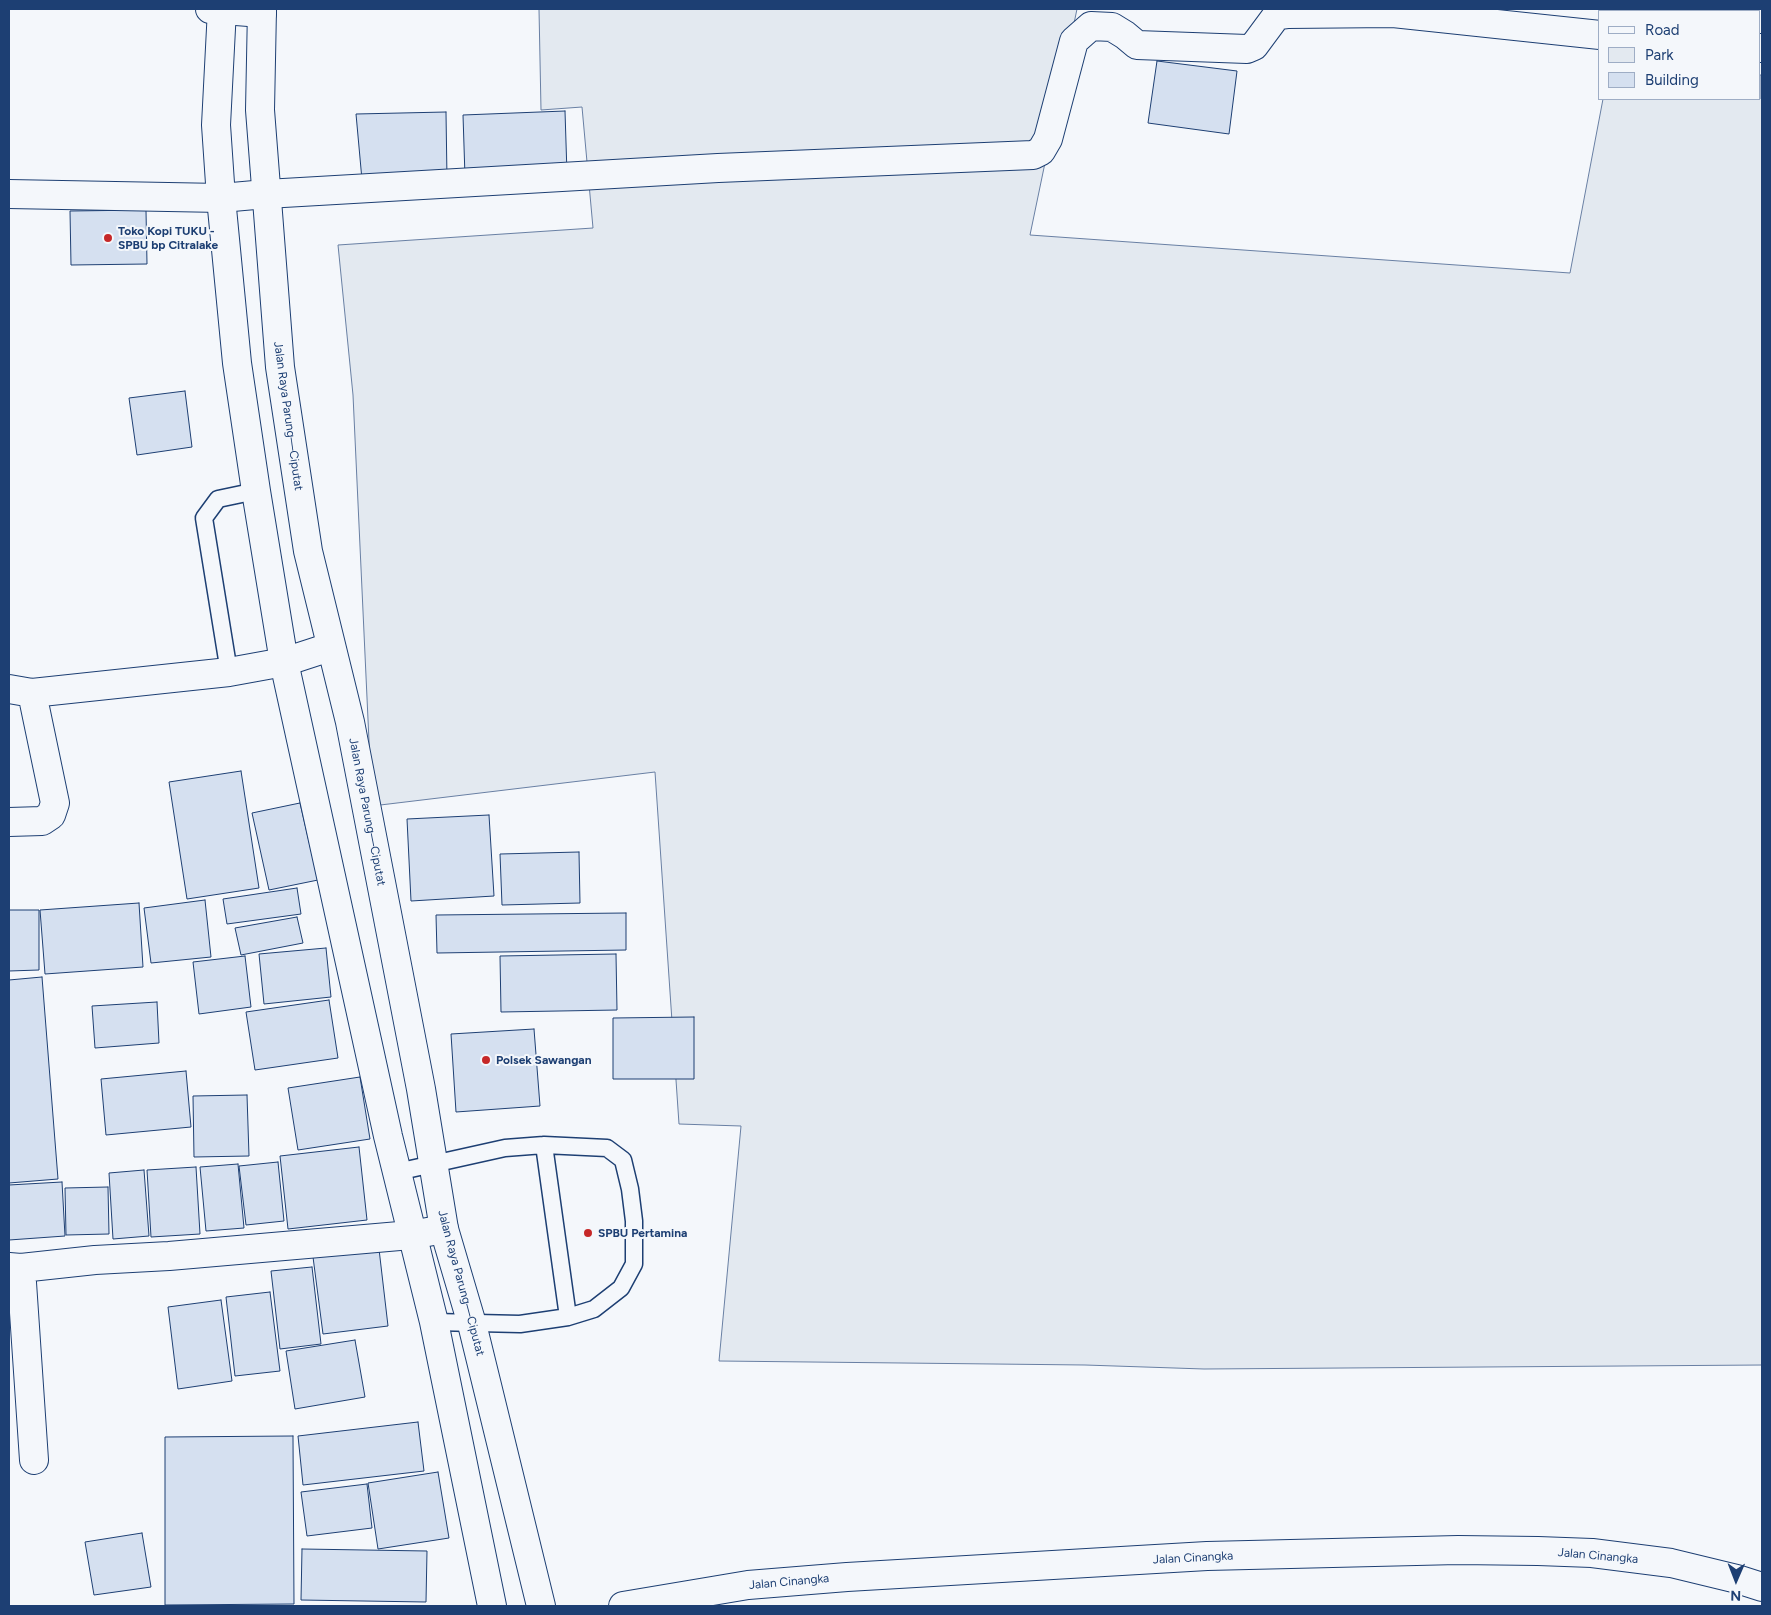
<!DOCTYPE html>
<html>
<head>
<meta charset="utf-8">
<style>
	body { margin:0 }
	#map { position:relative; width:1771px; height:1615px; overflow:hidden; background:#f4f7fb; font-family:Figtree,sans-serif }
	canvas { display:block }
	.frame { position:absolute; inset:0; border:10px solid #1d3f73; pointer-events:none }
	.legend { position:absolute; left:1598px; top:10px; width:162px; height:90px; box-sizing:border-box; background:#f4f7fb; border:1px solid #9eadc5; margin:0; padding:6px 9px; list-style:none; font-size:15px; color:#1d3f73 }
	.legend li { display:flex; align-items:center; gap:10px; height:25px }
	.legend b { width:25px; border:1px solid #9eadc5 }
	.north { position:absolute; left:1711px; top:1555px; width:50px; height:50px; -webkit-text-stroke:4px #f4f7fb; paint-order:stroke; rotate:181deg; font-size:14px; font-weight:700; line-height:20px; text-align:center; color:#1d3f73 }
	.north::after { content:''; display:block; margin:auto; width:18px; height:22px; background:#1d3f73; clip-path:polygon(50% 0,100% 100%,50% 72%,0 100%) }
</style>
</head>
<body>
<div id="map">
<canvas width="1771" height="1615"></canvas>
<div class="frame"></div>
<ul class="legend">
<li><b style="height:6px;background:#f4f7fb"></b>Road</li>
<li><b style="height:14px;background:#e3e9f0"></b>Park</li>
<li><b style="height:14px;background:#d5e0f0"></b>Building</li>
</ul>
<div class="north">N</div>
</div>
<script>
const ctx = document.querySelector('canvas').getContext('2d');
ctx.lineJoin = 'round';
function fill(path, color) { ctx.fillStyle = color; ctx.fill(path, 'evenodd'); }
const shape = rows => new Path2D(rows.map(r => 'M' + r).join(''));
function trace(path, color, width, dash) { ctx.strokeStyle = color; ctx.lineWidth = width; ctx.lineCap = dash ? 'butt' : 'round'; ctx.setLineDash(dash || []); ctx.stroke(path); }
function label(font, color, halo, rows, align = 'center') {
  ctx.font = font + ' Figtree,sans-serif'; ctx.lineWidth = 4; ctx.setLineDash([]); ctx.textBaseline = 'middle'; ctx.strokeStyle = halo; ctx.fillStyle = color; for (const [text, x, y, turn = 0] of rows) {
    ctx.save(); ctx.translate(x, y); ctx.rotate((+turn || 0) * Math.PI / 180); ctx.textAlign = isNaN(turn) ? turn : align; if (halo) ctx.strokeText(text, 0, 0); ctx.fillText(text, 0, 0); ctx.restore();
  }
}
const green = shape([
	[539,9,1077,9,1030,235,1570,273,1603,99,1760,99,1760,75,1762,75,1762,1365,1204,1369,1085,1365,719,1361,741,1126,679,1124,655,772,372,806,353,395,338,245,593,228,582,107,541,110,539,9]
]);
const building = shape([
	[1157,61,1237,71,1229,134,1148,123,1157,61],
	[565,111,567,174,465,177,463,115,565,111],
	[446,112,447,179,362,180,356,114,446,112],
	[146,210,147,264,71,265,70,211,146,210],
	[185,391,192,447,137,455,129,398,185,391],
	[241,771,259,888,187,899,169,782,241,771],
	[300,803,318,880,269,890,252,813,300,803],
	[489,815,494,896,411,901,407,819,489,815],
	[579,852,580,903,502,905,500,854,579,852],
	[297,888,301,914,227,924,223,899,297,888],
	[205,900,211,957,151,963,144,908,205,900],
	[139,903,143,967,45,974,40,910,139,903],
	[9,910,39,910,39,970,9,971,9,910],
	[626,913,626,950,437,953,436,915,626,913],
	[297,917,303,943,241,955,235,928,297,917],
	[326,948,331,997,264,1004,259,954,326,948],
	[616,954,617,1010,501,1012,500,956,616,954],
	[245,956,251,1007,199,1014,193,962,245,956],
	[42,977,58,1179,9,1183,9,980,42,977],
	[329,1000,338,1058,255,1070,246,1012,329,1000],
	[157,1002,159,1043,95,1048,92,1006,157,1002],
	[694,1017,694,1079,613,1079,613,1018,694,1017],
	[534,1029,540,1106,456,1112,451,1034,534,1029],
	[186,1071,191,1127,106,1135,101,1079,186,1071],
	[360,1077,370,1139,298,1150,288,1088,360,1077],
	[247,1095,249,1156,194,1157,193,1096,247,1095],
	[359,1147,367,1220,288,1229,280,1156,359,1147],
	[278,1162,284,1221,246,1225,239,1166,278,1162],
	[238,1164,244,1228,206,1231,200,1167,238,1164],
	[196,1167,200,1234,151,1237,147,1170,196,1167],
	[144,1170,149,1236,113,1239,109,1173,144,1170],
	[62,1182,65,1236,9,1240,9,1185,62,1182],
	[108,1187,109,1234,66,1235,65,1188,108,1187],
	[379,1249,388,1326,323,1334,313,1257,379,1249],
	[312,1267,321,1344,280,1349,271,1271,312,1267],
	[270,1292,280,1371,235,1376,226,1297,270,1292],
	[221,1300,232,1381,178,1389,168,1307,221,1300],
	[355,1340,365,1397,295,1409,286,1351,355,1340],
	[418,1422,424,1471,303,1485,298,1436,418,1422],
	[293,1436,294,1604,165,1605,165,1437,293,1436],
	[438,1472,449,1538,378,1549,368,1483,438,1472],
	[367,1484,372,1528,307,1536,301,1492,367,1484],
	[142,1533,151,1587,94,1595,85,1542,142,1533],
	[302,1549,427,1551,426,1602,301,1600,302,1549]
]);
const lane = shape([
	[229,672,204,518,218,499,256,491],
	[544,1145,568,1317],
	[397,1172,505,1148,544,1145,607,1148,623,1160,630,1189,634,1221,634,1264,621,1288,594,1309,568,1317,520,1324,434,1322]
]);
const street = shape([
	[210,9,262,13],
	[1760,48,1762,48],
	[9,194,221,198,266,194,718,168,1033,155,1041,151,1048,139,1074,41,1091,26,1112,27,1125,35,1137,45,1247,49,1254,46,1274,19,1279,15,1287,14,1393,13,1600,35],
	[9,689,32,693,229,672,284,662,330,647],
	[9,822,42,821,51,815,55,803,32,693],
	[9,1267,21,1268,95,1260,169,1256,411,1235,444,1229],
	[21,1268,34,1460],
	[623,1606,748,1585,847,1577,1207,1556,1458,1550,1538,1551,1592,1553,1671,1563,1737,1579,1762,1587]
]);
const highway = shape([
	[222,9,216,125,221,198,237,363,256,491,284,662,388,1136,434,1322,492,1606],
	[262,9,260,110,280,367,308,551,350,722,421,1089,444,1229,472,1324,541,1606]
]);
const markers = [
	[108,238,5,"#c62828"],
	[486,1060,5,"#c62828"],
	[588,1233,5,"#c62828"]
];
const poiNames = [
	["Toko Kopi TUKU -",118,231],
	["SPBU bp Citralake",118,245],
	["Polsek Sawangan",496,1060],
	["SPBU Pertamina",598,1233]
];
const streetNames = [
	["Jalan Raya Parung—Ciputat",288,416,82],
	["Jalan Raya Parung—Ciputat",367,812,79],
	["Jalan Raya Parung—Ciputat",461,1283,75],
	["Jalan Cinangka",1598,1556,5],
	["Jalan Cinangka",1193,1558,-3],
	["Jalan Cinangka",789,1582,-5]
];
fill(green, '#e3e9f0');
trace(green, '#687fa3', 1);
fill(building, '#d5e0f0');
trace(building, '#1d3f73', 1);
trace(lane, '#1d3f73', 19);
trace(street, '#1d3f73', 30);
trace(highway, '#1d3f73', 30);
trace(lane, '#f4f7fb', 16);
trace(street, '#f4f7fb', 28);
trace(highway, '#f4f7fb', 28);
for (const [x, y, r, color] of markers) { const dot = new Path2D(); dot.arc(x, y, r, 0, 2 * Math.PI); ctx.fillStyle = color; ctx.fill(dot); trace(dot, '#f4f7fb', 2); }
label('bold 12px', '#1d3f73', '#f4f7fb', poiNames, 'left');
label('12px', '#1d3f73', '#f4f7fb', streetNames);
</script>
</body>
</html>
